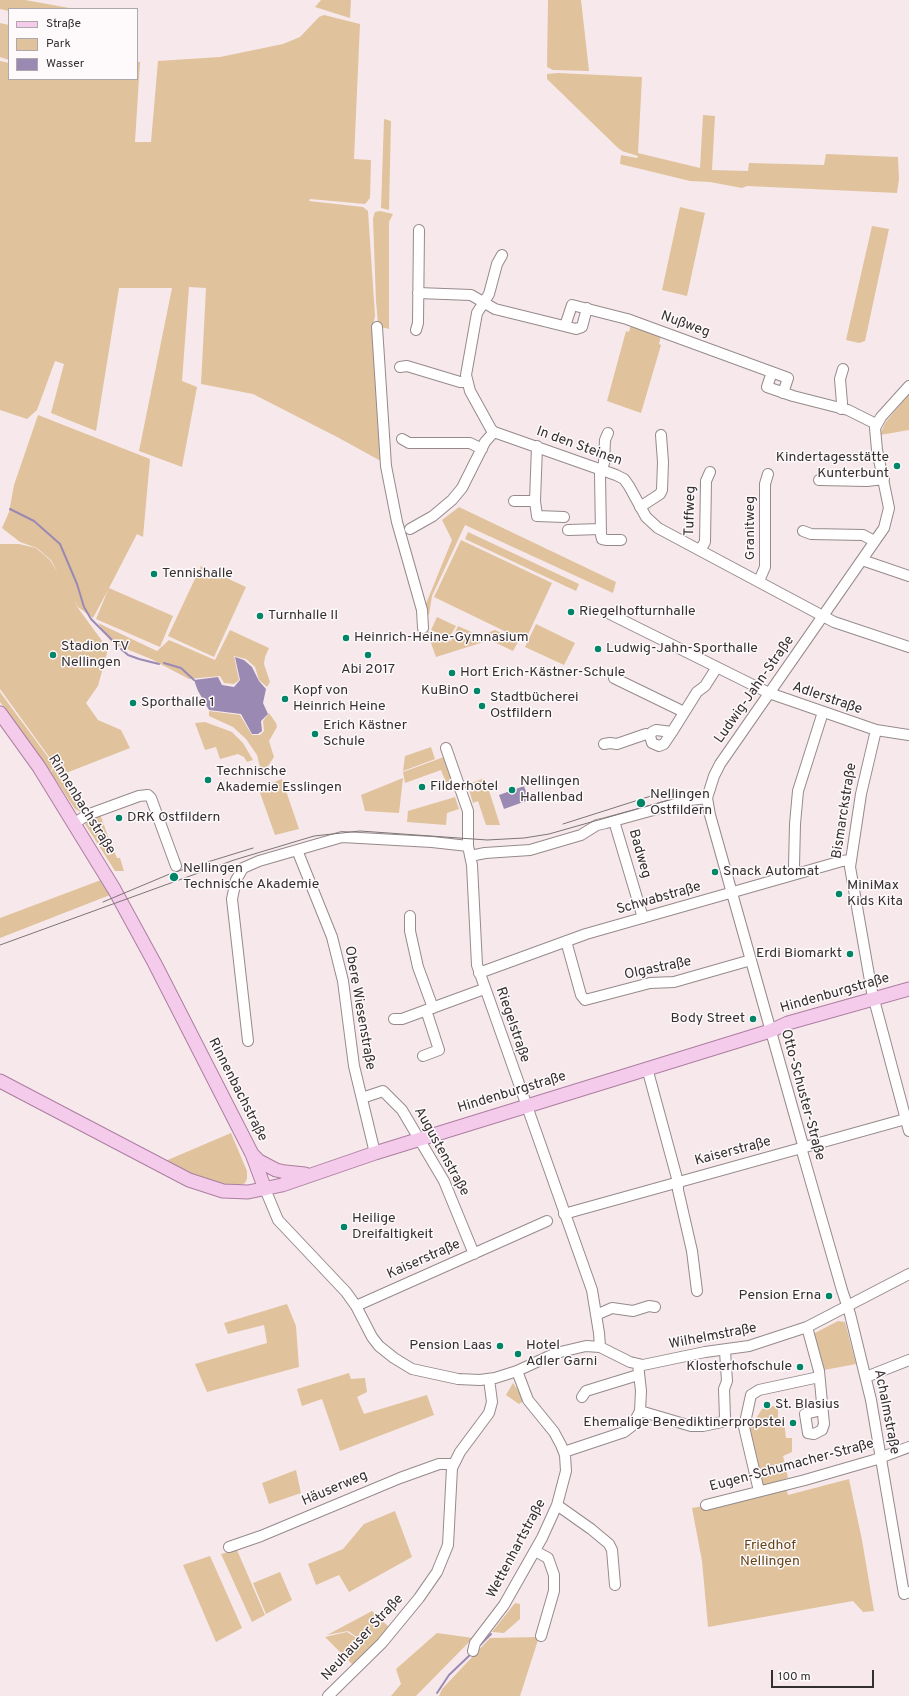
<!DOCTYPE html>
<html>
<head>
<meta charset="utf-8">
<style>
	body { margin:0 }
	#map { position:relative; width:909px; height:1696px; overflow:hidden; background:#f7e9eb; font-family:Overpass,sans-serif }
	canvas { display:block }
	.legend { position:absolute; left:8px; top:8px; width:130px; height:72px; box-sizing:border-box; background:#fef9fa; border:1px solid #ada8a9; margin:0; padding:5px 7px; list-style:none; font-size:12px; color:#342f30 }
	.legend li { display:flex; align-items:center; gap:8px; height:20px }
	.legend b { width:20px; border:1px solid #ada8a9 }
	.scale { position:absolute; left:771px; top:1670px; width:103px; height:18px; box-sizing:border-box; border:2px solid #342f30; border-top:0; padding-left:5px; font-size:12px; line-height:14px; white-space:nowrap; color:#342f30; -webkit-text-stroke:3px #fef9fa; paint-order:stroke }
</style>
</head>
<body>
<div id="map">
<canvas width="909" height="1696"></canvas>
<ul class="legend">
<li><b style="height:5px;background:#f4cbeb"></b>Straße</li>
<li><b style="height:11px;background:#e0c29c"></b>Park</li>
<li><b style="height:11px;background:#9a8ab3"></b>Wasser</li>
</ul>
<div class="scale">100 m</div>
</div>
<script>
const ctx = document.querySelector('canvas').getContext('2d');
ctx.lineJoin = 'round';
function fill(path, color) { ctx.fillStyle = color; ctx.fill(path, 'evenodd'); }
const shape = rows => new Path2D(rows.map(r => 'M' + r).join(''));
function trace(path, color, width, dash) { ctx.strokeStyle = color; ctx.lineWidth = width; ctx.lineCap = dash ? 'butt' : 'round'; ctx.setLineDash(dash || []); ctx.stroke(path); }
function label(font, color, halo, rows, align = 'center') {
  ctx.font = font + ' Overpass,sans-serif'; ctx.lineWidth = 3; ctx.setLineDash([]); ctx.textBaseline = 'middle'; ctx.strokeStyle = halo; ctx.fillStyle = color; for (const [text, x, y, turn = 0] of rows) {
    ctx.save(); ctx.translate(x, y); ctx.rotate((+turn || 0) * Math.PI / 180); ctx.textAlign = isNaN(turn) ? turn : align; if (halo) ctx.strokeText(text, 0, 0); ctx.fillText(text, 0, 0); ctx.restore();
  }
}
const green = shape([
	[0,0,25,0,75,9,9,9,9,11,0,9],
	[321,0,351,0,350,18,315,7],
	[548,0,581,0,589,71,553,70,547,67],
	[324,15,360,24,354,159,371,160,370,198,365,204,310,199,309,201,363,207,368,211,375,316,373,325,383,460,379,460,339,438,253,394,201,384,206,288,189,287,182,381,197,387,182,467,139,451,172,288,119,288,96,431,51,413,64,364,55,361,37,410,27,419,0,410,0,61,9,63,9,79,137,79,137,62,140,62,135,142,151,142,158,61,220,57,283,44,300,37,319,17],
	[0,23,9,25,9,60,0,57],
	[558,73,642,77,638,153,700,168,703,115,715,116,712,170,748,171,749,163,824,165,826,154,898,157,899,179,897,193,747,186,742,188,710,182,690,181,620,164,621,155,637,158,638,156,622,151,617,147,547,79,547,74],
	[384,119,391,121,389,210,381,208],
	[680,207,705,213,687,296,662,290],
	[380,211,393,214,389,222,389,329,381,327,378,324,376,301,373,218,375,212],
	[872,226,889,229,865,341,859,343,846,340],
	[631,324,661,335,659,344,661,345,641,413,607,401,626,331,629,332],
	[909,394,909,430,880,435,885,423],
	[38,415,150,459,143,537,137,534,109,588,173,616,160,647,96,619,108,590,93,618,78,607,74,600,78,608,108,649,98,686,86,703,98,720,121,730,130,748,66,773,60,772,0,689,0,544,19,544,36,548,50,560,58,573,51,560,37,548,20,542,2,528,9,512,14,485],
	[459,507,616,582,613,593,465,525,432,596,429,615,423,611,452,540,442,520],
	[468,532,579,584,576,591,465,539],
	[461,540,552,583,525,641,434,597],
	[201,566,246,587,214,657,168,636],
	[437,617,456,626,449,638,431,630],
	[98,623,157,651,169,640,215,660,230,630,269,648,265,657,264,664,270,682,267,687,259,680,255,667,246,659,234,656,239,680,234,684,224,683,220,676,189,679,151,659,112,643],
	[536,624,575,643,564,665,525,647],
	[458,626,480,636,495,630,518,642,513,651,490,640,436,657,427,632,430,631,451,641],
	[0,692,53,764,51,772,0,702],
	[209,711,240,715,252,735,260,735,264,731,263,721,269,713,276,723,277,727,269,741,274,757,262,775,257,755,246,739,233,727,209,716],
	[205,722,232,732,243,743,253,760,247,762,244,757,238,754,220,759,216,747,205,750,195,723],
	[431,747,435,759,403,771,405,756],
	[444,757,452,783,447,785,441,770,405,783,403,772],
	[54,766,60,772,68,774,82,813,75,809,51,773],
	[403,778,399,813,365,811,361,795],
	[485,778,500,825,486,825,478,801,473,803,469,790,473,788,471,783],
	[282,779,299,829,275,835,260,793,261,787],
	[455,797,459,809,447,813,446,825,407,822,408,811],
	[100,814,110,842,117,858,120,858,124,871,115,871,85,824,88,819],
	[101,880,110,895,0,938,0,918],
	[231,1133,247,1171,247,1179,245,1183,237,1187,221,1186,193,1177,163,1162],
	[287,1304,296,1326,299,1367,207,1392,195,1364,267,1343,264,1325,228,1334,224,1323],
	[838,1321,845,1322,856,1364,824,1370,813,1334],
	[349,1373,351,1379,365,1378,367,1392,357,1397,364,1414,427,1395,434,1415,340,1451,322,1399,302,1406,297,1389],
	[513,1383,522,1396,522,1402,519,1404,506,1395],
	[778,1405,778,1419,784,1420,786,1438,792,1438,792,1452,783,1456,788,1478,764,1486,759,1484,748,1426,752,1425,762,1409],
	[296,1470,301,1493,269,1504,262,1483],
	[849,1479,862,1540,874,1611,863,1612,853,1601,708,1627,702,1561,692,1508,727,1502,786,1488,788,1495],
	[395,1511,412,1557,349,1592,339,1575,316,1585,308,1564,343,1549,364,1524],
	[237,1550,265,1615,252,1622,221,1554],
	[210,1556,242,1628,216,1642,183,1565],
	[280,1572,292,1600,266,1614,253,1583],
	[515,1603,520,1604,520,1619,504,1633,492,1632],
	[372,1611,390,1628,369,1650,360,1639,348,1631,327,1635],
	[347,1632,360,1640,369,1650,354,1666,325,1637],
	[437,1633,473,1638,416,1696,391,1696,401,1684,396,1669],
	[539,1637,520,1696,439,1696,442,1689,490,1638]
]);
const water = shape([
	[235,657,244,660,252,667,259,681,266,689,263,703,268,714,261,721,262,731,258,734,252,734,241,714,209,710,198,691,194,680,218,677,222,685,234,687,240,680],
	[524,786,529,800,504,809,499,795]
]);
const stream = shape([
	[10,509,34,521,60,544,77,584,84,607,91,619,118,646],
	[121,649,128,655,139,659,159,664],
	[164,663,181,668,194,680],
	[478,1647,491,1634],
	[437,1693,449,1675,472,1653]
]);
const minor = shape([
	[502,255,497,264,489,294,477,313,466,375,470,391,491,429,494,432,616,475,624,479,629,486,646,517,658,528,834,622,909,647],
	[418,293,471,295,495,309,576,329,582,327,587,308],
	[565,326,572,305,627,319,788,378,783,393],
	[377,327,386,466,397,522,422,610,423,628],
	[416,330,418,323,419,230],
	[400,367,407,366,460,382,467,382],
	[772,372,767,387,793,396,848,410,876,424],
	[909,386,881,417,875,428,877,450,889,508,884,528,720,764,714,776,707,798,710,815,803,1145,802,1151,842,1290,850,1314,871,1400,904,1594,909,1592],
	[841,409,842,403,840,379,843,369],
	[608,433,605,440,604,463,600,474,601,535,602,539,607,540,621,540],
	[402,439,409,443,470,443,482,449],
	[537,446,535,501,537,516,564,517],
	[819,480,867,481,884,479],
	[514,501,535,501],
	[640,507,660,494,662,490,663,462,661,435],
	[410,529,433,516,452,500,462,488,485,442,494,432],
	[568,530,601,529],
	[803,531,811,534,863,535,874,541],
	[700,550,705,542,706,481,710,472],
	[862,560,909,576],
	[759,581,765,567,765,484,768,474],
	[610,614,769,693,876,730,909,735],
	[614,678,684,712],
	[876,730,861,794,850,867,872,992,909,1131],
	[672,732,664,744,659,746,652,743,650,736,652,732,656,730,672,732,697,692,705,686,717,667],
	[604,744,610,743,617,744,646,734,650,736],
	[446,748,468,811,468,846,472,865,477,965,592,1290,599,1333,600,1347],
	[614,821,643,918],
	[75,823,87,815,139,796,148,795,151,798,176,866],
	[297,850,332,937,343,981,354,1066,375,1153],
	[470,856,485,853,530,850,581,835,597,825,606,823,690,800,707,798],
	[796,874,794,866,795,824,798,791,823,712],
	[410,916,410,931,418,967,433,1008],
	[566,941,581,995,585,1000,650,983,674,982,751,960],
	[479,973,586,934,842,861,850,860],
	[394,1019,402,1019,484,989],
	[248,1041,232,899,236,880,243,868,259,861,342,837,432,842,468,846],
	[423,1056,439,1050,426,1010],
	[647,1068,678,1182,678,1190,692,1251,697,1291],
	[362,1098,383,1091,402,1110,444,1181,474,1254],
	[265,1189,278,1220,346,1292,356,1306,372,1337,379,1346,394,1358,412,1369,458,1379,480,1380,495,1378,517,1371,556,1353,586,1346,600,1347,630,1362,643,1365,705,1352,749,1346,807,1327,909,1274],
	[564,1214,909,1118],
	[356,1306,547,1221],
	[596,1315,612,1308,633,1311,649,1306,655,1307],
	[807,1327,819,1371,824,1424,822,1430,814,1434,808,1433,805,1414,822,1410],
	[866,1377,909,1360],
	[582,1397,586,1391,638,1375],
	[640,1411,691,1426,703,1426,722,1422,725,1418,724,1389,727,1381,725,1351],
	[564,1452,624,1432,632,1426,640,1411,641,1391,638,1364],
	[759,1491,744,1427,751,1395,759,1390,819,1377],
	[557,1505,591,1529,609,1544,612,1550,615,1585],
	[706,1505,805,1480,874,1460,909,1447],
	[229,1547,261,1536,400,1478,439,1464,454,1464],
	[535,1551,548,1558,554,1575,554,1591,541,1636],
	[473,1651,475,1643,504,1605,542,1538,557,1505,566,1471,565,1455,561,1445,554,1432,528,1400,517,1371],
	[328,1696,382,1643,419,1598,437,1572,448,1545,452,1468,460,1452,489,1413,492,1402,489,1379]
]);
const major = shape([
	[0,713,39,767,114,889,155,964,252,1154,265,1189],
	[0,1081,189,1180,223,1191,248,1192,282,1185,375,1153,770,1031,788,1023,909,989],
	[252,1154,259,1161,276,1170,285,1172,305,1174]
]);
const tram = shape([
	[563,824,673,789],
	[103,902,172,873,253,848],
	[0,945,234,860,314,836,360,831,487,840,524,838,549,834,676,798]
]);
const markers = [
	[897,466,4,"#008569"],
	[154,574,4,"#008569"],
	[571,612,4,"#008569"],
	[260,616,4,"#008569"],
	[346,638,4,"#008569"],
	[598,649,4,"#008569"],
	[53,655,4,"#008569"],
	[368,655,4,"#008569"],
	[452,673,4,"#008569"],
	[477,691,4,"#008569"],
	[285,699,4,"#008569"],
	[133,703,4,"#008569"],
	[482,706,4,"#008569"],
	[315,734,4,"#008569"],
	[208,780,4,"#008569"],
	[422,787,4,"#008569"],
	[512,790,4,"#008569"],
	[641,803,5,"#008569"],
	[119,818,4,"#008569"],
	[715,872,4,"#008569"],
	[174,877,5,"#008569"],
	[839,894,4,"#008569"],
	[850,954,4,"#008569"],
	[753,1019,4,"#008569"],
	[344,1227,4,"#008569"],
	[829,1296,4,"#008569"],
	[500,1346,4,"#008569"],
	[518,1354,4,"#008569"],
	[800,1367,4,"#008569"],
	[767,1405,4,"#008569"],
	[793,1423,4,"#008569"]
];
const streetNames = [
	["Nußweg",685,325,20],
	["In den Steinen",579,447,20],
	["Tuffweg",691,511,-88],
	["Granitweg",751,528,-90],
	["Ludwig-Jahn-Straße",755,690,-55],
	["Adlerstraße",827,699,19],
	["Rinnenbachstraße",81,805,58],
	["Bismarckstraße",845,811,-81],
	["Badweg",639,854,74],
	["Schwabstraße",659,899,-16],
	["Olgastraße",658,969,-12],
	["Hindenburgstraße",835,994,-16],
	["Obere Wiesenstraße",359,1008,80],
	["Riegelstraße",512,1025,71],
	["Rinnenbachstraße",237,1090,63],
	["Hindenburgstraße",512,1093,-17],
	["Otto-Schuster-Straße",802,1095,75],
	["Augustenstraße",441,1152,61],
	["Kaiserstraße",733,1152,-15],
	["Kaiserstraße",424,1260,-24],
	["Wilhelmstraße",713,1337,-11],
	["Achalmstraße",886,1412,79],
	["Eugen-Schumacher-Straße",792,1466,-15],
	["Häuserweg",335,1489,-23],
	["Wettenhartstraße",517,1549,-62],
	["Neuhauser Straße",363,1638,-47]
];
const poiNames = [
	["Kindertagesstätte",889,458,"right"],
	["Kunterbunt",889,474,"right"],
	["Tennishalle",162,574],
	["Riegelhofturnhalle",579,612],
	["Turnhalle II",268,616],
	["Heinrich-Heine-Gymnasium",354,638],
	["Stadion TV",61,647],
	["Nellingen",61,663],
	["Ludwig-Jahn-Sporthalle",606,649],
	["Abi 2017",368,670,"center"],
	["Hort Erich-Kästner-Schule",460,673],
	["Kopf von",293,691],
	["Heinrich Heine",293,707],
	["KuBinO",469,691,"right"],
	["Stadtbücherei",490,698],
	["Ostfildern",490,714],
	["Sporthalle 1",141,703],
	["Erich Kästner",323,726],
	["Schule",323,742],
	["Technische",216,772],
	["Akademie Esslingen",216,788],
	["Nellingen",520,782],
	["Hallenbad",520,798],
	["Filderhotel",430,787],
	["Nellingen",650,795],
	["Ostfildern",650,811],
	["DRK Ostfildern",127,818],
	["Nellingen",183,869],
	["Technische Akademie",183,885],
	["Snack Automat",723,872],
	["MiniMax",847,886],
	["Kids Kita",847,902],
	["Erdi Biomarkt",842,954,"right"],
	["Body Street",745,1019,"right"],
	["Heilige",352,1219],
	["Dreifaltigkeit",352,1235],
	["Pension Erna",821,1296,"right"],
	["Pension Laas",492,1346,"right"],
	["Hotel",526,1346],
	["Adler Garni",526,1362],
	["Klosterhofschule",792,1367,"right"],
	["St. Blasius",775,1405],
	["Ehemalige Benediktinerpropstei",785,1423,"right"]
];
const parkNames = [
	["Friedhof",770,1546],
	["Nellingen",770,1562]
];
fill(green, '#e0c29c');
fill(water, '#9a8ab3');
trace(stream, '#9a8ab3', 2);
trace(minor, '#968a8b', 12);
trace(major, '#ac7ea0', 15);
trace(minor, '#fff', 10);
trace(major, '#f4cbeb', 13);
trace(tram, '#7c7475', 1);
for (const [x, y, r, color] of markers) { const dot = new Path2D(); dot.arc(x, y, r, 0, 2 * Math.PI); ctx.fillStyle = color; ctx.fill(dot); trace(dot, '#fef9fa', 1.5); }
label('14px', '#342f30', '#fef9fa', streetNames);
label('14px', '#342f30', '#fef9fa', poiNames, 'left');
label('14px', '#644517', '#fef9fa', parkNames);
</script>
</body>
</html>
